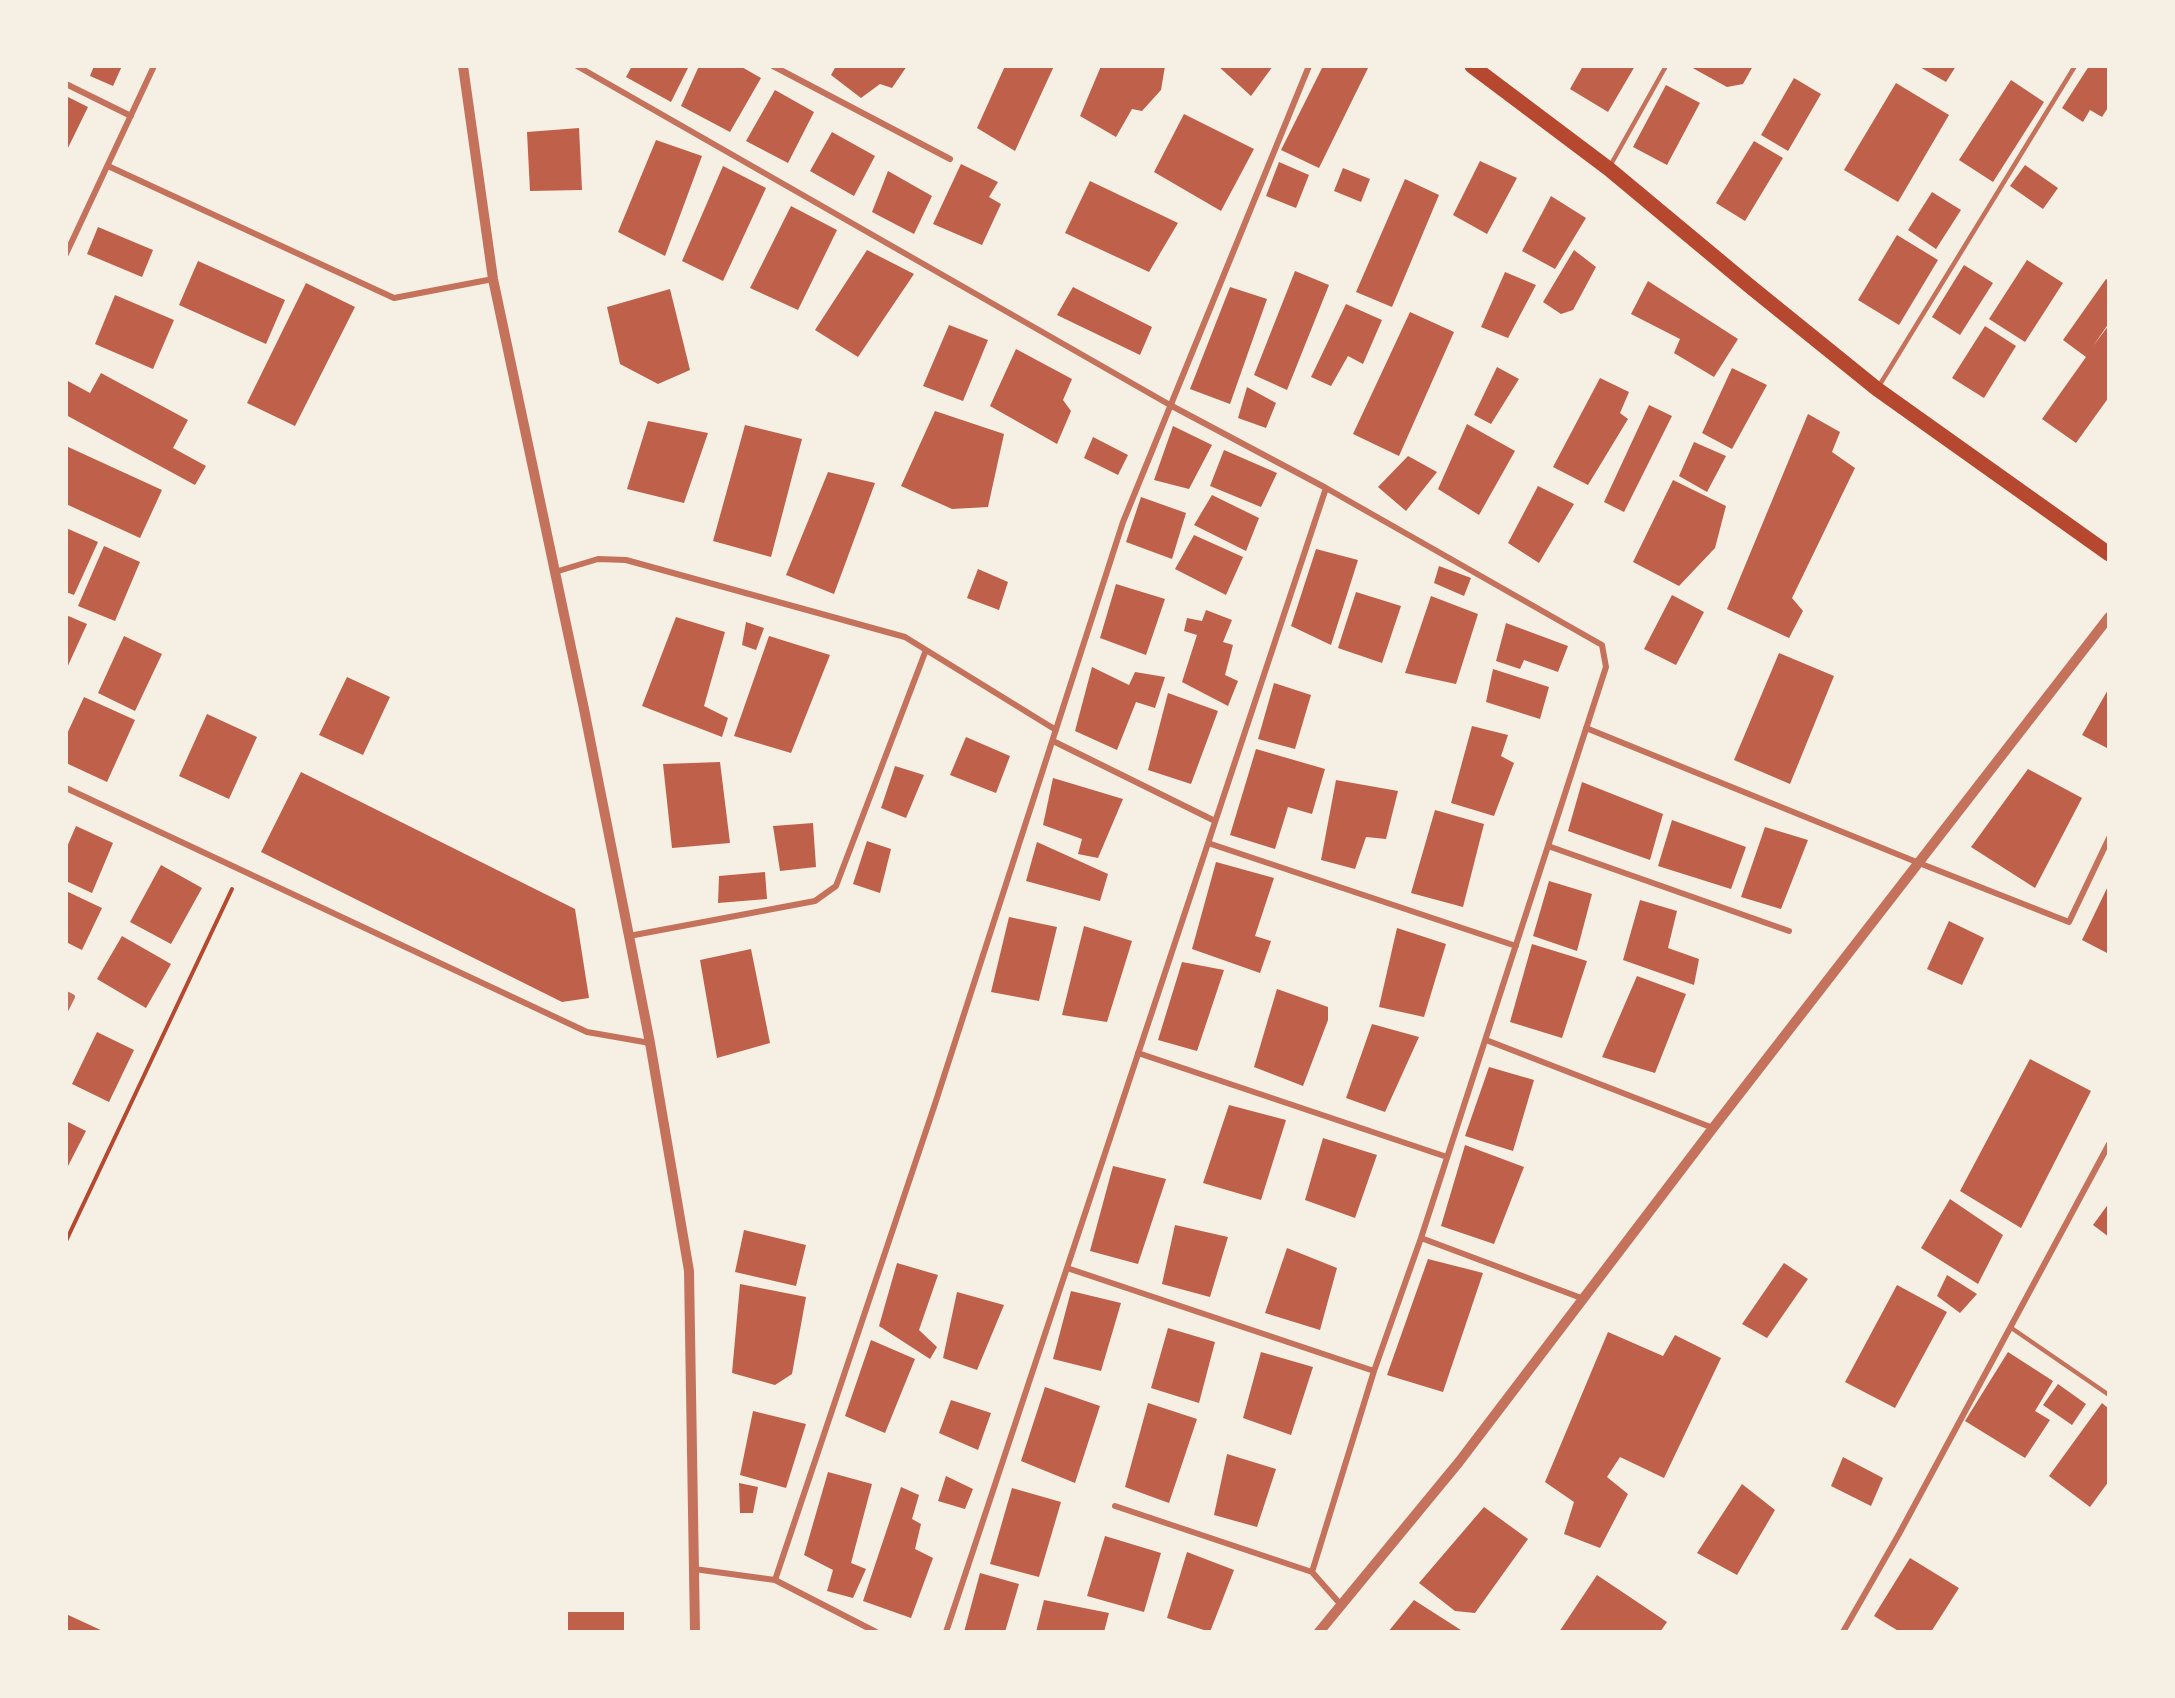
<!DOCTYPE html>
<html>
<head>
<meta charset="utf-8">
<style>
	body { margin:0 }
	#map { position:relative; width:2175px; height:1698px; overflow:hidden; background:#f6efe4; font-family:Poppins,sans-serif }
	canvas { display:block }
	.frame { position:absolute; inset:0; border:68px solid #f6efe4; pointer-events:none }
</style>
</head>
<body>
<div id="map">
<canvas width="2175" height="1698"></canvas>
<div class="frame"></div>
</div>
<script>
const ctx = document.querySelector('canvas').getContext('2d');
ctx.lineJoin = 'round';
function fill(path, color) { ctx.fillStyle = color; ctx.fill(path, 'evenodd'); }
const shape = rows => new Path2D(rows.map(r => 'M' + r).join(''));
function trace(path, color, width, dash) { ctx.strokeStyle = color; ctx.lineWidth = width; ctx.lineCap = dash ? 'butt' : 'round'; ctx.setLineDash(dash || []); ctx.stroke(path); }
const building = shape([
	[94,66,122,66,113,86,90,76],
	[632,66,689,66,671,102,626,77],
	[699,66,740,66,761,78,730,132,681,106],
	[836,66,907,66,892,88,880,84,861,98,831,75],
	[1005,66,1054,66,1015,151,977,128],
	[1101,66,1165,66,1161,90,1142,111,1132,109,1116,137,1080,116],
	[1218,66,1273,66,1251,96],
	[1323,66,1369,66,1319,168,1281,150],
	[1583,66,1635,66,1608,112,1570,89],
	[1689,66,1753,66,1743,84,1727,87],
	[1918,66,1956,66,1946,82],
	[2089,66,2106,66,2109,68,2109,106,2102,117,2090,110,2083,122,2062,108],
	[1794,78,1821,94,1788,151,1761,135],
	[2011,80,2044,102,1993,182,1959,160],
	[1896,83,1949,115,1898,202,1844,170],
	[1666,85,1700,103,1667,165,1633,147],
	[775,90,814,112,788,163,746,141],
	[66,96,88,107,66,152],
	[1184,114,1254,149,1221,211,1154,172],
	[579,128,582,190,530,191,527,132],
	[832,132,875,156,854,196,810,171],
	[656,140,702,156,665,256,618,232],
	[1754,141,1783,158,1745,221,1716,203],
	[1480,161,1517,178,1487,234,1453,215],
	[1279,162,1309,175,1296,208,1266,196],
	[961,164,998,182,989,197,1001,204,982,245,933,224],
	[2025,165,2058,188,2043,209,2010,186],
	[723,166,766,188,723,281,682,261],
	[1343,168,1370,179,1361,202,1334,191],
	[888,171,932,196,914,234,872,212],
	[1405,179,1439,195,1392,307,1356,292],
	[1090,181,1178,223,1149,272,1065,233],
	[1932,192,1961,210,1936,249,1908,230],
	[1551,196,1586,218,1555,269,1522,251],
	[791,206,837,230,798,310,750,288],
	[98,227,153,250,142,277,87,254],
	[1897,235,1938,260,1899,325,1858,300],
	[867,250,914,274,858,357,815,330],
	[1574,250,1596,267,1573,310,1561,314,1543,302],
	[2027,260,2063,283,2025,342,1989,319],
	[198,261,285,300,266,344,179,305],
	[1964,265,1993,283,1960,335,1932,317],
	[1295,271,1329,285,1287,390,1254,375],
	[1505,272,1536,285,1508,338,1481,327],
	[2106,279,2109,281,2109,323,2093,346,2109,325,2109,397,2076,443,2042,419,2086,357,2063,340],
	[1648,281,1738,339,1714,377,1674,353,1680,339,1631,314],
	[306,283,355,307,295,426,247,403],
	[1073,287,1152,327,1140,355,1057,315],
	[1230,287,1267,299,1230,404,1190,389],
	[670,289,690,370,658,384,620,364,607,307],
	[115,295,174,320,153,369,95,344],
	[1346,304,1382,320,1363,364,1348,356,1331,386,1311,377],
	[1410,312,1454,332,1399,456,1353,434],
	[949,325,988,340,963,401,923,386],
	[1985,326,2016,346,1984,398,1952,378],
	[1016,349,1072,379,1063,400,1071,411,1057,444,990,406],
	[1497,367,1519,379,1491,424,1474,415],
	[1732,368,1767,385,1732,449,1702,433],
	[101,373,188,420,173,448,206,466,195,485,66,415,66,380,90,393],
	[1600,378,1629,392,1620,413,1628,419,1588,485,1553,467],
	[1247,387,1276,403,1266,428,1238,418],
	[1649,405,1672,416,1624,512,1604,502],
	[935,411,1004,434,988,507,952,509,901,486],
	[1808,414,1840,432,1832,452,1855,468,1792,598,1803,611,1789,638,1727,609],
	[648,421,708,433,684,503,627,489],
	[1467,424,1515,451,1479,515,1438,489],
	[745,425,802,439,771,557,713,541],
	[1173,426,1212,445,1189,489,1154,480],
	[1093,437,1128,455,1118,475,1084,458],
	[1694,442,1726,456,1707,492,1679,476],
	[66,446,162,490,140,538,66,504],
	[1224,450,1277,473,1261,507,1210,486],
	[1408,456,1437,472,1406,511,1378,487],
	[828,472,875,483,834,594,786,575],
	[1673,480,1726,506,1715,548,1679,586,1633,562],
	[1538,486,1574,504,1539,563,1508,543],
	[1212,495,1259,518,1246,551,1194,525],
	[1141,497,1186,513,1172,559,1126,542],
	[66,528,98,542,74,595,66,592],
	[1194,535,1243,557,1226,595,1175,569],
	[104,546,140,562,115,621,78,606],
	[1316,549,1358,560,1331,645,1291,626],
	[1439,566,1471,578,1464,596,1434,583],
	[978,569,1008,582,999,610,967,598],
	[1116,584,1165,599,1146,655,1100,638],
	[1356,592,1401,606,1382,663,1338,648],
	[1672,595,1704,612,1676,665,1644,649],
	[1431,596,1478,614,1456,684,1405,673],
	[1206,610,1232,620,1223,642,1233,645,1225,675,1238,681,1228,706,1182,682,1197,635,1184,631,1187,618,1202,621],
	[66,615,87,624,66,670],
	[676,617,725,632,704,706,728,718,722,737,642,706],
	[746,622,764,628,756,650,742,645],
	[1506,623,1568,646,1558,672,1524,660,1520,669,1496,661],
	[124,636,162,654,135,711,98,693],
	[769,636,830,655,791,753,734,736],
	[1779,653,1834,676,1790,784,1734,760],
	[1092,667,1129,685,1135,672,1165,677,1155,708,1136,702,1117,750,1075,731],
	[1493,669,1549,687,1540,719,1486,702],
	[347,677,390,697,363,755,319,735],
	[1274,683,1311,695,1295,749,1258,739],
	[2109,688,2109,749,2082,735],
	[1168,693,1218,711,1191,784,1148,770],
	[84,697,135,720,107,782,66,763,66,736],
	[207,714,257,737,229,799,179,776],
	[1472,726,1508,735,1501,756,1514,763,1494,816,1451,803],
	[966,737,1010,756,996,793,950,775],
	[1256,749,1325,769,1312,814,1288,807,1275,849,1230,835],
	[720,762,730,843,672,848,663,764],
	[895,766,924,775,906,818,881,808],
	[2028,769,2082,798,2035,888,1971,847],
	[301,772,575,909,589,998,562,1002,261,852],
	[1053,778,1123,799,1098,858,1078,854,1082,839,1043,825],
	[1336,780,1398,791,1386,839,1366,837,1355,869,1321,860],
	[1582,782,1663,814,1650,860,1568,831],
	[1435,810,1484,824,1463,907,1411,893],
	[1672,820,1746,847,1731,889,1658,866],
	[813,823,816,867,780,871,773,826],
	[76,826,113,843,92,893,66,881,66,849],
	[1765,827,1808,840,1781,909,1741,897],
	[867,841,891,849,880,893,853,884],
	[1037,842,1108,874,1100,901,1026,881],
	[1216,862,1274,878,1255,936,1271,941,1260,973,1192,949],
	[161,865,202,888,171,944,130,922],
	[765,872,767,899,718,903,719,876],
	[1549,881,1592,894,1577,951,1533,936],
	[2109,884,2109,954,2082,940],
	[66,891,102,908,82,950,66,942],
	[1640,900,1677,911,1668,948,1699,959,1694,985,1623,960],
	[1009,917,1057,927,1039,1001,991,992],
	[1949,921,1984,938,1962,985,1927,969],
	[1084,926,1132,941,1107,1022,1062,1015],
	[1397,928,1446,944,1424,1017,1379,1007],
	[122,936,171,964,146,1008,97,979],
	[1532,944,1587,961,1562,1038,1510,1022],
	[751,949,770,1043,717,1058,700,960],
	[1182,962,1224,970,1197,1051,1158,1040],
	[1637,976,1686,994,1655,1073,1602,1057],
	[1277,989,1328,1007,1328,1020,1303,1086,1254,1067],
	[1372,1024,1419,1037,1385,1112,1346,1098],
	[97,1032,134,1050,109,1102,72,1084],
	[2030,1059,2091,1091,2021,1228,1960,1191],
	[1489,1067,1534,1080,1513,1151,1465,1136],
	[1229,1105,1286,1120,1261,1200,1203,1183],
	[66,1121,86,1131,66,1170],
	[1323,1138,1377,1155,1355,1218,1305,1200],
	[1465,1145,1524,1167,1494,1244,1441,1226],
	[1113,1166,1166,1179,1138,1264,1090,1251],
	[1950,1199,2003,1235,1978,1284,1921,1248],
	[2109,1203,2109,1237,2093,1225],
	[1175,1225,1228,1237,1210,1297,1162,1284],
	[744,1230,806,1245,796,1286,735,1272],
	[1287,1248,1337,1268,1320,1330,1265,1313],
	[1428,1259,1483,1273,1443,1392,1387,1375],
	[897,1263,938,1275,919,1330,937,1347,930,1359,879,1326],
	[1784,1263,1808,1279,1767,1338,1742,1324],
	[1947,1275,1977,1294,1960,1313,1937,1296],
	[740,1284,806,1297,792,1374,775,1385,732,1373],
	[1897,1285,1947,1312,1895,1408,1845,1382],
	[1071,1291,1121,1303,1101,1371,1053,1359],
	[957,1292,1004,1305,977,1370,943,1358],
	[1168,1328,1215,1342,1199,1403,1151,1388],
	[1608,1332,1663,1356,1675,1335,1721,1358,1664,1478,1620,1457,1607,1477,1628,1494,1600,1548,1564,1534,1574,1502,1545,1482],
	[871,1340,915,1359,885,1433,845,1416],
	[1261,1352,1313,1367,1291,1435,1243,1418],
	[2008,1352,2053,1381,2035,1411,2050,1420,2025,1458,1965,1421],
	[2058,1384,2086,1404,2072,1425,2043,1405],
	[1045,1387,1100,1406,1075,1483,1021,1461],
	[951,1400,991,1413,978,1450,939,1433],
	[1148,1403,1197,1419,1169,1503,1125,1487],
	[2102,1403,2109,1409,2109,1481,2090,1507,2049,1476],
	[753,1411,806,1424,786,1488,740,1475],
	[1227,1454,1276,1469,1257,1527,1214,1515],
	[1843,1457,1883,1478,1871,1506,1831,1486],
	[828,1472,872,1484,851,1563,866,1569,853,1598,827,1591,833,1570,804,1555],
	[946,1476,973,1489,965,1509,938,1501],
	[739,1483,758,1487,753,1513,740,1513],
	[1742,1484,1775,1510,1737,1575,1697,1553],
	[901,1487,919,1495,912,1519,921,1524,915,1549,933,1558,911,1618,863,1601],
	[1012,1488,1061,1502,1039,1577,990,1564],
	[1484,1507,1528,1539,1475,1613,1455,1611,1419,1583],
	[1105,1536,1161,1553,1144,1612,1087,1596],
	[1187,1552,1234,1570,1210,1632,1167,1618],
	[1910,1558,1959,1588,1931,1632,1900,1632,1874,1616],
	[980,1573,1019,1584,1005,1632,964,1632],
	[1597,1575,1667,1622,1660,1632,1559,1632],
	[1044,1600,1109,1613,1104,1632,1036,1632],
	[1414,1600,1464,1632,1388,1632],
	[568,1612,624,1612,624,1632,568,1632],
	[66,1614,105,1632,66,1632]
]);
const path = shape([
	[66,1241,232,889]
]);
const service = shape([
	[1610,166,1666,66],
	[1879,386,2075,66],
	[2010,1327,2109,1395]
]);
const minor = shape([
	[577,66,1170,405,1326,488,1602,645,1606,667,1421,1238,1374,1371,1312,1572,1342,1606],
	[773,66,950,159],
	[66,84,131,116],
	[108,166,394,298,493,279],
	[66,254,154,66],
	[555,572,598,559,626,560,905,637,1056,730],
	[1586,728,1919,863,2069,922,2109,838],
	[1053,741,1215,821],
	[66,788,587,1032,650,1043],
	[1208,843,1516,946],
	[1548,846,1789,931],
	[629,936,815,901,836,886,926,650],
	[66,994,72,997,66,1009],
	[1486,1040,1713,1128],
	[1138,1053,1447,1157],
	[1421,1238,1584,1299],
	[1067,1268,1374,1371],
	[1115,1506,1312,1572],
	[694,1569,775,1580,934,1107,1123,522,1309,66],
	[775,1580,876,1632],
	[946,1632,1326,488],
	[1843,1632,1899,1534,2109,1144]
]);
const tertiary = shape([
	[463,66,493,279,584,709,629,936,650,1043,689,1271,695,1632],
	[1319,1632,1459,1462,1713,1128,2109,617]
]);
const primary = shape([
	[1472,66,1609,169,1752,288,1877,389,2109,554]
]);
fill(building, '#bf614a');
trace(path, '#b5482f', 4);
trace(service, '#c5725c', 4.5);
trace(minor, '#c5725c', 6);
trace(tertiary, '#c5725c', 10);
trace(primary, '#b5482f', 15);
</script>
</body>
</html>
